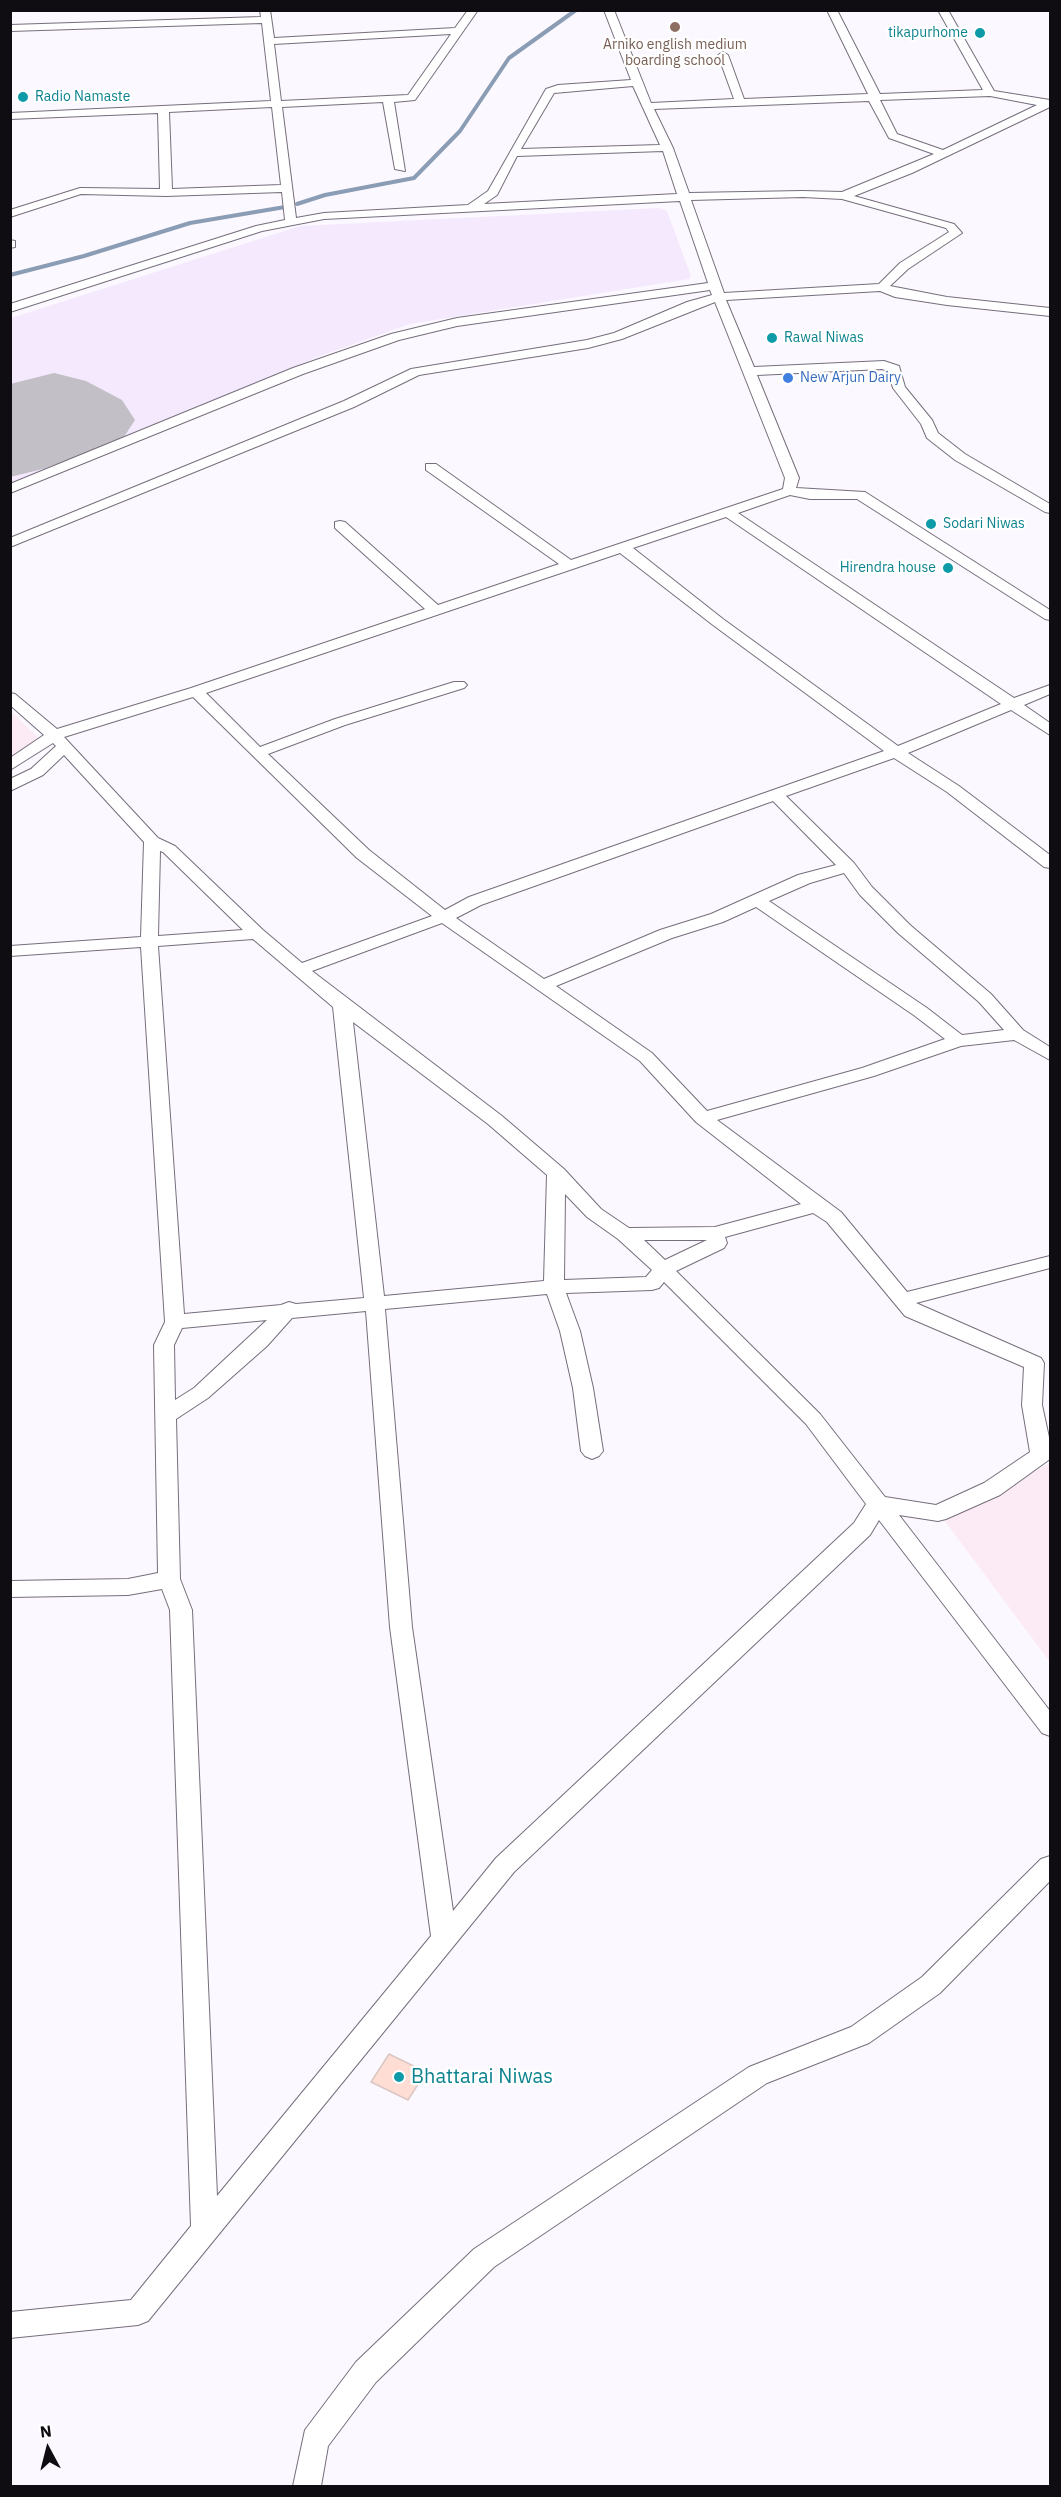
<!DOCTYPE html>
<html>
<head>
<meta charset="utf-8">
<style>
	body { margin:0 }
	#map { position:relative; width:1061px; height:2497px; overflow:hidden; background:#fcf8ff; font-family:"IBM Plex Sans",sans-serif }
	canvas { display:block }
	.frame { position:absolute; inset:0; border:12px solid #100d12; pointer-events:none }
	.north { position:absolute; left:18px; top:2419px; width:60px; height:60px; -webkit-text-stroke:4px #fff; paint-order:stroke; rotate:353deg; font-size:16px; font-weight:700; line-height:24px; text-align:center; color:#100d12 }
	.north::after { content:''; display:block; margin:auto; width:21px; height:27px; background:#100d12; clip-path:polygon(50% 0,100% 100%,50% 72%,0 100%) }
</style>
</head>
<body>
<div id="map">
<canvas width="1061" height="2497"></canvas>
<div class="frame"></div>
<div class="north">N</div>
</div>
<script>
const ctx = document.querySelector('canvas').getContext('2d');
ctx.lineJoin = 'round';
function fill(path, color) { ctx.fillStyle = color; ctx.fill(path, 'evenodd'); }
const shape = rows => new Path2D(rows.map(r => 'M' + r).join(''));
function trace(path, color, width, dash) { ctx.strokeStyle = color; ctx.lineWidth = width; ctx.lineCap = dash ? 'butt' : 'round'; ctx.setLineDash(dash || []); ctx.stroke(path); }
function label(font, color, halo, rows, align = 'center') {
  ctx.font = font + ' "IBM Plex Sans",sans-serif'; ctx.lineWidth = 4.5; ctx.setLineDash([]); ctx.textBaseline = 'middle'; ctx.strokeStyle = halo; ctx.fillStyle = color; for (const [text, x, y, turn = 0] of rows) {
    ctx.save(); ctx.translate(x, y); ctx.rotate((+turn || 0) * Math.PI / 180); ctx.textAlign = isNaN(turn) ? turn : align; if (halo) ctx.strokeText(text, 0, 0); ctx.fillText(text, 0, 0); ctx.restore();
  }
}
const built = shape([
	[659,208,667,211,691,276,689,279,410,324,315,358,11,483,11,318,300,226]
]);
const education = shape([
	[10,711,46,745,11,770,10,770],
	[1050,1463,1050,1662,944,1520]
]);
const stream = shape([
	[297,204,325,195,414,178,460,131,509,58,576,10],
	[10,275,84,256,190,223,285,207]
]);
const runway = shape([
	[54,373,86,381,122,400,135,420,122,440,43,469,10,477,10,384,54,373]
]);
const building = shape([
	[389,2054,426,2072,408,2100,371,2082,389,2054]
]);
const minor = shape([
	[260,10,270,10,274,38,455,28,468,10,478,10,415,100,394,102,405,171,395,169,383,102,282,107,296,218,324,213,468,205,488,191,546,89,558,85,631,80,604,10,614,10,651,103,734,99,718,55,723,52,728,55,744,99,868,94,827,10,837,10,880,94,983,90,938,10,948,10,994,91,1050,100,1050,107,912,173,854,196,954,224,962,233,908,269,890,286,947,297,1050,308,1050,316,947,305,895,297,880,291,726,300,754,367,884,361,899,366,905,387,932,420,938,433,965,454,1050,504,1050,513,1045,512,955,460,927,438,921,424,893,388,888,371,882,369,757,375,799,478,796,488,865,492,1050,610,1050,620,1045,619,857,499,810,499,790,495,738,513,1014,698,1050,685,1050,694,1024,705,1050,723,1050,735,1011,710,908,753,959,786,1050,855,1050,868,1044,867,947,792,894,758,786,796,854,863,872,887,910,925,991,994,1023,1030,1050,1047,1050,1060,1014,1040,961,1046,874,1076,717,1120,841,1212,907,1292,1050,1256,1050,1268,916,1303,1041,1358,1044,1363,1042,1405,1050,1442,1050,1459,1000,1495,946,1519,938,1521,899,1515,1050,1711,1050,1736,1042,1733,879,1520,870,1535,514,1872,148,2321,138,2325,10,2338,10,2312,131,2300,191,2226,170,1610,162,1589,128,1595,10,1597,10,1581,128,1579,158,1573,154,1345,165,1322,141,947,10,956,10,946,141,937,144,842,64,755,43,775,10,791,10,779,31,769,56,746,53,743,10,770,10,758,44,735,10,705,10,693,15,694,57,729,191,688,425,609,335,528,335,522,340,521,345,522,438,605,559,564,426,470,426,464,436,464,571,560,783,489,785,478,715,302,622,339,588,348,419,375,354,407,10,547,10,538,344,401,411,369,587,340,614,333,687,302,712,295,710,290,457,326,399,340,303,374,10,493,10,484,293,368,391,334,457,318,708,283,680,201,324,219,262,231,10,312,10,304,256,226,285,220,282,192,166,196,81,194,10,217,10,210,80,188,160,189,158,113,10,119,10,113,271,101,262,23,10,31,10,25,261,17,260,10],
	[451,34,408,95,281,101,274,44,451,34],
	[633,86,660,145,521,149,554,93,633,86],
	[990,96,1037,105,943,150,897,134,880,100,990,96],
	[869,101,889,138,934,154,842,192,803,191,689,193,673,148,654,109,869,101],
	[272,107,281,185,172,189,169,112,272,107],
	[663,151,677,194,484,204,497,195,517,156,663,151],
	[803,197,842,199,946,228,949,232,900,263,879,284,724,293,691,200,803,197],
	[726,517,1001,704,898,746,723,619,633,548,726,517],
	[620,553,713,625,884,751,469,897,445,910,369,850,268,754,345,725,464,688,467,685,464,682,454,682,335,719,260,747,206,693,620,553],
	[193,697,357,858,432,916,302,963,263,930,175,846,158,838,64,737,193,697],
	[773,801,836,865,798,875,711,914,660,930,544,979,456,918,481,905,773,801],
	[160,851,163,852,243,930,158,936,160,851],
	[844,873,860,895,898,933,979,1002,1004,1030,962,1035,927,1008,769,901,810,883,844,873],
	[756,907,915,1016,945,1039,862,1068,707,1111,652,1053,556,986,672,938,723,922,756,907],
	[442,923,640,1061,696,1122,801,1204,715,1227,629,1228,601,1209,564,1169,502,1116,312,971,442,923],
	[253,939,333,1007,364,1298,296,1304,289,1302,281,1305,184,1314,158,946,253,939],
	[353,1022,488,1124,547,1175,544,1281,384,1296,353,1022],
	[565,1194,587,1217,618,1239,652,1270,646,1277,564,1280,565,1194],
	[813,1213,827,1222,905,1316,1024,1367,1022,1405,1030,1452,984,1483,936,1505,885,1497,820,1414,676,1271,724,1248,727,1243,725,1237,813,1213],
	[644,1240,707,1240,665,1260,644,1240],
	[664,1282,806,1424,866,1504,854,1523,496,1858,453,1911,412,1627,385,1309,547,1294,560,1331,573,1388,581,1451,585,1456,592,1459,599,1456,603,1451,593,1388,580,1331,566,1293,652,1290,659,1288,664,1282],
	[366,1311,390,1627,431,1936,217,2196,192,1610,180,1579,176,1419,208,1398,267,1346,292,1318,366,1311],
	[267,1320,194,1388,175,1400,174,1345,182,1328,267,1320],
	[10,240,15,241,15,247,10,248,10,240],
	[1050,1856,1050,1881,940,1993,869,2043,767,2083,494,2267,376,2382,328,2446,321,2486,293,2486,305,2430,356,2362,474,2249,749,2067,851,2027,922,1977,1041,1859,1050,1856]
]);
const markers = [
	[675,27,6,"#8d6e63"],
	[980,33,6,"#0f9aa8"],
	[23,97,6,"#0f9aa8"],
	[772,338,6,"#0f9aa8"],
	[788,378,6,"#3f7fe0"],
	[931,524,6,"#0f9aa8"],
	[948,568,6,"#0f9aa8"],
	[399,2077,6,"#0f9aa8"]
];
const farCulturenames = [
	["tikapurhome",968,33,"right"],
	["Radio Namaste",35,97],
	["Rawal Niwas",784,338],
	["Sodari Niwas",943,524],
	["Hirendra house",936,568,"right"]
];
const farEducationnames = [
	["Arniko english medium",675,45],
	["boarding school",675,61]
];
const farShopnames = [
	["New Arjun Dairy",800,378]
];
const nearCulturenames = [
	["Bhattarai Niwas",411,2077]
];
fill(built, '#f5eafd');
fill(education, '#fceaf4');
trace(stream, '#8a9db4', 4);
fill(runway, '#c3bfc6');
fill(building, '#feddd5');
trace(building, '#dbc7c3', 1.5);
trace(minor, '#766e7c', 2);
fill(minor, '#fff');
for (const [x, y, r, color] of markers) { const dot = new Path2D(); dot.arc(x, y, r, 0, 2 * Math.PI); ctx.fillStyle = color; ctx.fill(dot); trace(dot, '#fff', 2); }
label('14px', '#0d838f', '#fff', farCulturenames, 'left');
label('14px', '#785e54', '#fff', farEducationnames);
label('14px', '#366cbe', '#fff', farShopnames, 'left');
label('20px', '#0d838f', '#fff', nearCulturenames, 'left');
</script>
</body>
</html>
